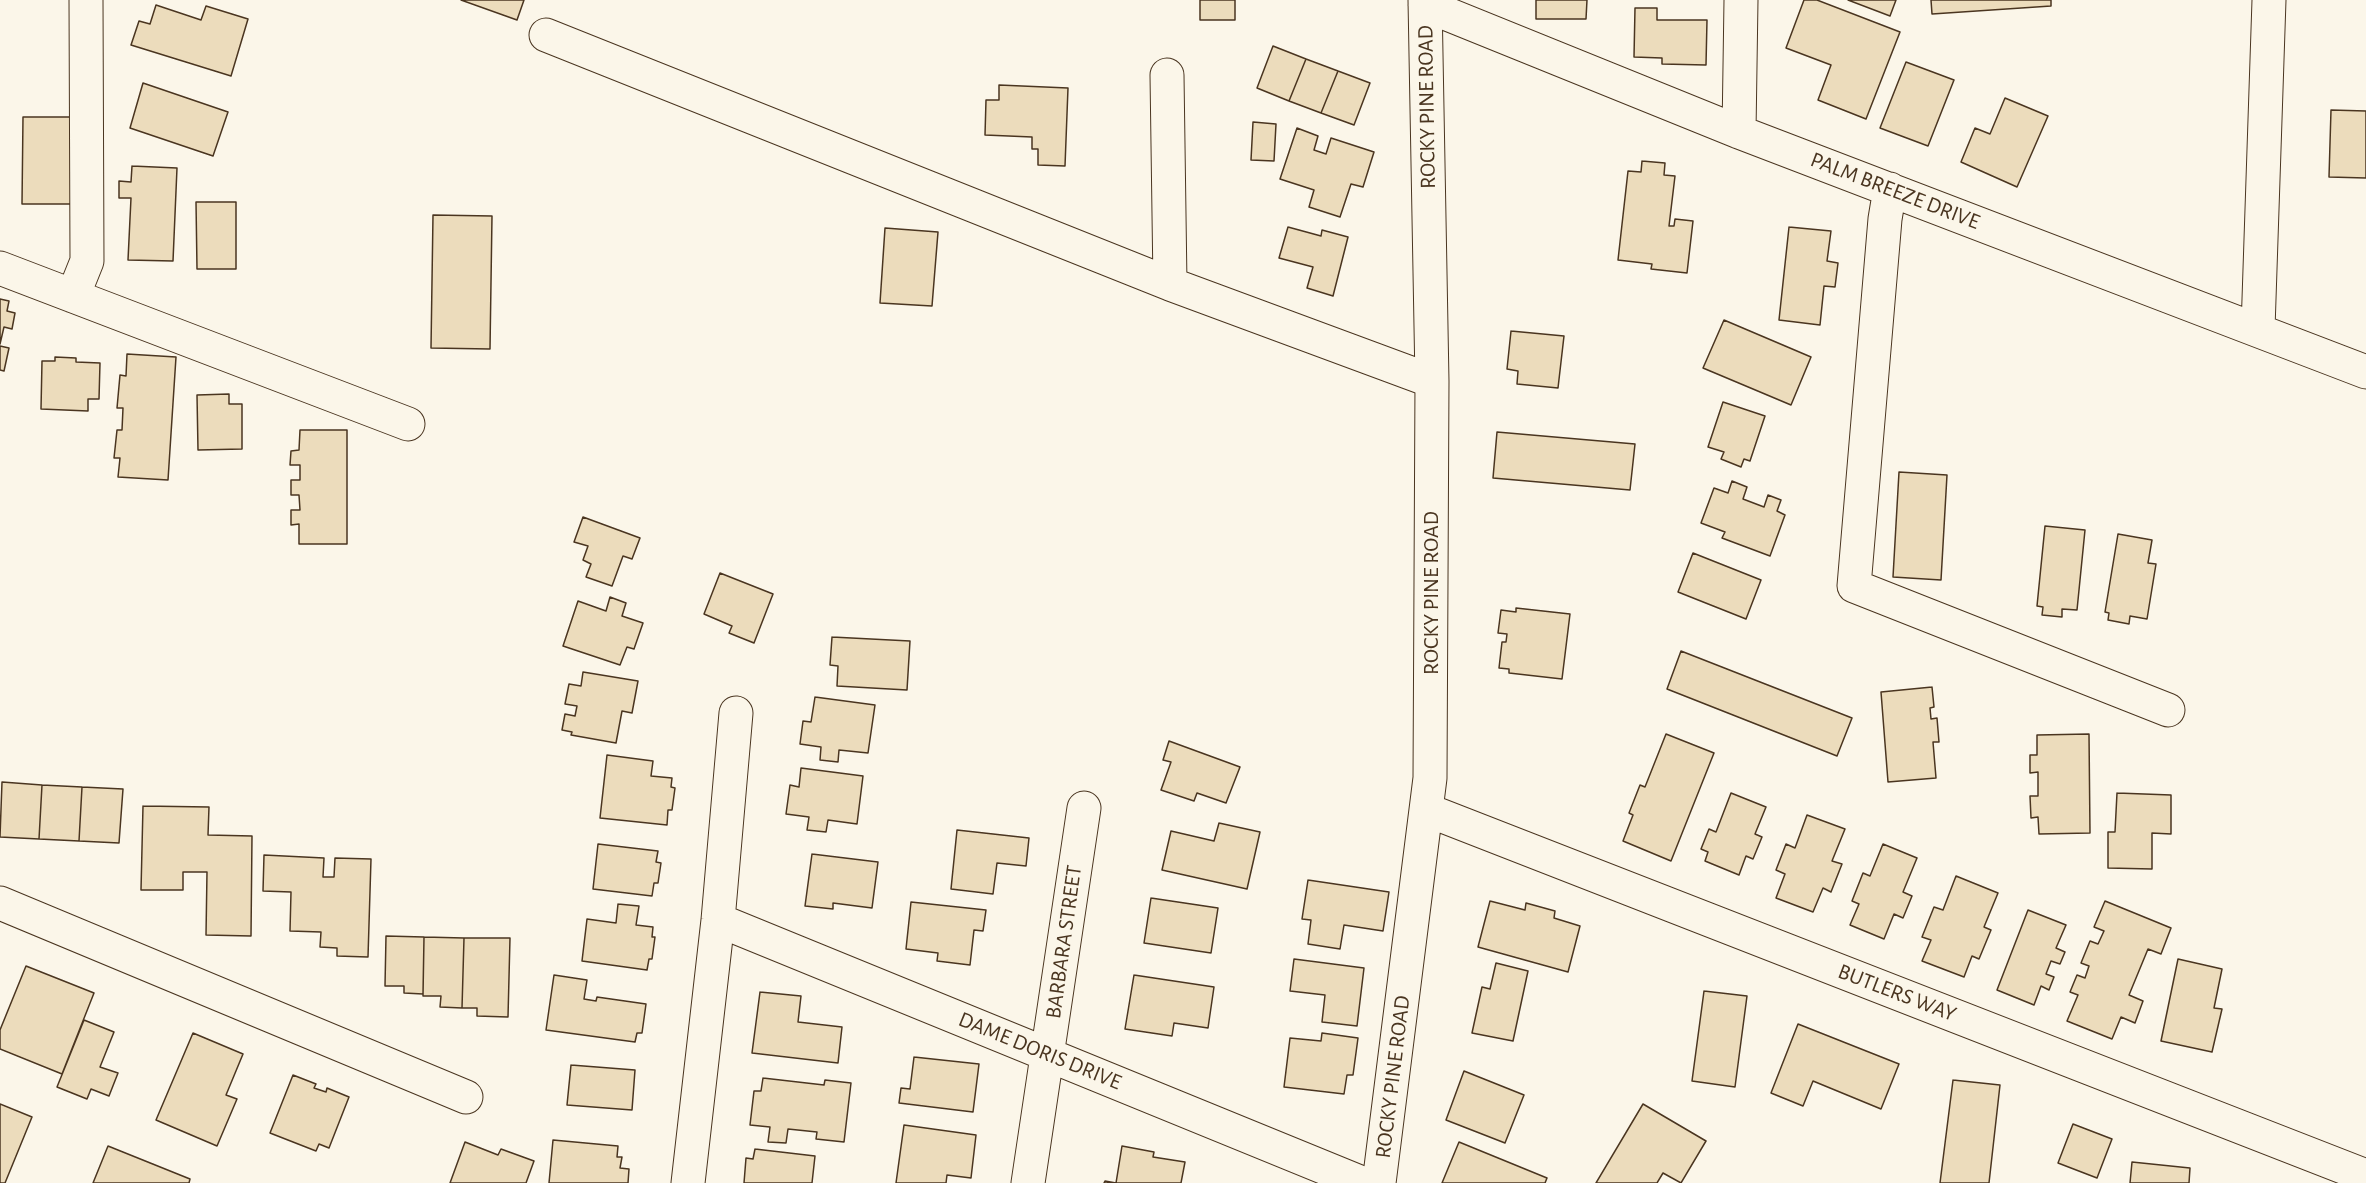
<!DOCTYPE html>
<html>
<head>
<meta charset="utf-8">
<style>
	body { margin:0 }
	canvas { display:block; background:#fbf6e9 }
</style>
</head>
<body>
<canvas width="2366" height="1183"></canvas>
<script>
const ctx = document.querySelector('canvas').getContext('2d');
ctx.lineJoin = 'round';
function fill(path, color) { ctx.fillStyle = color; ctx.fill(path, 'evenodd'); }
const shape = rows => new Path2D(rows.map(r => 'M' + r).join(''));
function trace(path, color, width, dash) { ctx.strokeStyle = color; ctx.lineWidth = width; ctx.lineCap = dash ? 'butt' : 'round'; ctx.setLineDash(dash || []); ctx.stroke(path); }
function label(font, color, halo, rows, align = 'center') {
  ctx.font = font + ' "Alegreya Sans",sans-serif'; ctx.lineWidth = 4.5; ctx.setLineDash([]); ctx.textBaseline = 'middle'; ctx.strokeStyle = halo; ctx.fillStyle = color; for (const [text, x, y, turn = 0] of rows) {
    ctx.save(); ctx.translate(x, y); ctx.rotate((+turn || 0) * Math.PI / 180); ctx.textAlign = isNaN(turn) ? turn : align; if (halo) ctx.strokeText(text, 0, 0); ctx.fillText(text, 0, 0); ctx.restore();
  }
}
const building = shape([
	[461,0,524,0,517,20,461,0],
	[1200,0,1235,0,1235,20,1200,20,1200,0],
	[1536,0,1587,0,1586,19,1536,19,1536,0],
	[1804,0,1817,0,1900,32,1866,119,1818,100,1831,65,1786,48,1804,0],
	[1848,0,1896,0,1890,16,1848,0],
	[1931,0,2051,0,2051,6,1932,14,1931,0],
	[156,5,201,20,206,6,248,19,231,76,131,45,139,21,150,24,156,5],
	[1635,8,1657,8,1657,20,1707,20,1706,65,1662,64,1662,58,1634,57,1635,8],
	[1273,46,1306,59,1289,101,1257,88,1273,46],
	[1306,59,1338,71,1321,113,1289,101,1306,59],
	[1906,62,1954,80,1928,146,1880,128,1906,62],
	[1338,71,1370,83,1354,125,1321,113,1338,71],
	[143,83,228,112,213,156,130,128,143,83],
	[999,85,1068,88,1065,166,1038,165,1038,149,1032,149,1032,137,985,135,986,100,999,100,999,85],
	[2005,98,2048,116,2017,187,1961,162,1975,128,1990,134,2005,98],
	[2331,110,2366,111,2366,178,2329,177,2331,110],
	[23,117,77,117,75,204,22,204,23,117],
	[1253,122,1276,124,1274,161,1251,160,1253,122],
	[1297,128,1318,136,1314,150,1326,154,1331,138,1374,152,1363,187,1351,184,1340,217,1309,207,1314,190,1280,179,1297,128],
	[1642,161,1665,163,1664,175,1675,176,1669,226,1674,226,1675,219,1693,221,1687,273,1651,269,1652,264,1618,260,1628,171,1641,172,1642,161],
	[132,166,177,168,173,261,128,260,131,198,119,198,119,181,131,182,132,166],
	[196,202,236,202,236,269,197,269,196,202],
	[433,215,492,216,490,349,431,348,433,215],
	[1288,227,1321,236,1322,230,1348,237,1333,296,1307,288,1313,267,1279,258,1288,227],
	[1789,227,1831,231,1827,261,1838,263,1835,287,1824,286,1820,325,1779,320,1789,227],
	[885,228,938,232,932,306,880,303,885,228],
	[0,299,9,301,7,311,15,313,12,329,4,327,0,344,0,299],
	[1724,320,1811,357,1791,405,1703,368,1724,320],
	[1511,331,1564,336,1558,388,1517,384,1518,371,1507,369,1511,331],
	[0,346,9,348,4,371,0,370,0,346],
	[127,354,176,357,168,480,118,477,120,458,114,458,117,430,122,430,123,408,117,408,120,375,126,376,127,354],
	[55,357,76,358,76,362,100,363,99,399,88,399,88,411,41,409,42,361,55,361,55,357],
	[229,394,229,404,242,404,242,449,198,450,197,395,229,394],
	[1723,402,1765,416,1750,461,1744,459,1741,467,1721,459,1724,452,1708,447,1723,402],
	[300,430,347,430,347,544,299,544,299,524,291,525,291,510,300,510,299,495,291,495,291,480,300,480,300,465,290,465,291,451,299,450,300,430],
	[1497,432,1635,444,1630,490,1493,478,1497,432],
	[1899,472,1947,475,1941,580,1893,577,1899,472],
	[1732,481,1747,487,1743,499,1764,507,1768,495,1781,500,1777,511,1785,515,1770,556,1722,538,1725,532,1701,523,1714,488,1728,493,1732,481],
	[583,517,640,538,632,559,623,556,612,586,586,577,591,564,583,560,588,546,574,542,583,517],
	[2045,526,2085,530,2077,610,2062,609,2062,617,2042,615,2043,607,2037,606,2045,526],
	[2118,534,2152,540,2148,563,2156,564,2147,619,2130,616,2129,624,2108,620,2109,613,2105,612,2118,534],
	[1693,553,1761,580,1746,619,1678,592,1693,553],
	[720,573,773,594,754,643,729,633,732,626,704,614,720,573],
	[610,597,626,603,622,616,643,623,634,649,627,647,620,665,563,646,578,601,606,611,610,597],
	[1516,608,1570,614,1562,679,1509,673,1509,669,1499,668,1502,642,1506,642,1507,634,1498,633,1501,610,1516,612,1516,608],
	[832,637,910,641,907,690,837,686,838,666,830,665,832,637],
	[1681,651,1852,718,1837,756,1667,689,1681,651],
	[583,672,638,681,632,713,622,711,616,743,571,735,572,732,562,730,565,714,575,716,577,706,565,704,569,684,581,686,583,672],
	[1932,687,1934,707,1930,708,1931,719,1937,718,1939,742,1933,742,1936,778,1888,782,1881,692,1932,687],
	[815,697,875,705,868,753,839,750,838,762,820,760,821,747,800,744,803,721,811,722,815,697],
	[1666,734,1714,753,1671,861,1623,841,1633,815,1629,813,1640,785,1645,787,1666,734],
	[2089,734,2090,833,2039,834,2038,817,2031,818,2030,796,2038,796,2038,772,2030,773,2030,755,2037,755,2037,735,2089,734],
	[1169,741,1240,767,1226,803,1197,793,1194,801,1161,790,1171,762,1163,760,1169,741],
	[607,755,653,761,651,776,672,778,671,787,675,788,672,810,668,810,667,825,600,818,607,755],
	[801,768,863,776,857,824,828,820,826,832,807,830,809,817,786,814,790,785,799,787,801,768],
	[2,782,42,785,39,839,0,837,2,782],
	[42,785,82,787,79,841,39,839,42,785],
	[82,787,123,789,119,843,79,841,82,787],
	[1731,793,1766,807,1755,834,1762,837,1753,859,1746,856,1739,875,1705,861,1708,852,1701,849,1709,829,1716,832,1731,793],
	[2117,793,2171,795,2171,834,2152,833,2152,869,2108,868,2108,832,2115,832,2117,793],
	[143,806,209,807,208,835,252,836,251,936,206,935,207,872,183,872,183,890,141,890,143,806],
	[1807,815,1845,829,1832,861,1842,864,1831,892,1823,888,1813,912,1776,898,1785,874,1776,870,1786,844,1795,848,1807,815],
	[1219,823,1260,832,1247,889,1162,870,1171,831,1214,841,1219,823],
	[957,830,1029,838,1026,866,997,863,993,894,951,889,957,830],
	[598,844,658,851,656,862,661,863,658,883,654,883,652,896,593,889,598,844],
	[1883,844,1917,858,1903,892,1912,896,1903,918,1894,914,1884,939,1850,925,1859,904,1852,901,1863,873,1870,876,1883,844],
	[812,854,878,862,872,908,833,903,833,909,805,906,812,854],
	[264,855,324,858,323,877,334,877,335,858,371,859,368,957,337,956,337,948,320,947,321,932,290,931,291,892,263,891,264,855],
	[1956,876,1998,893,1984,927,1991,930,1979,959,1972,956,1964,977,1922,961,1931,940,1922,937,1934,907,1943,910,1956,876],
	[1308,880,1389,892,1383,931,1344,925,1340,949,1308,944,1311,920,1302,919,1308,880],
	[1151,898,1218,908,1211,953,1144,943,1151,898],
	[1490,901,1525,910,1526,903,1555,911,1554,918,1580,926,1568,972,1478,947,1490,901],
	[2105,901,2171,928,2161,954,2148,949,2129,995,2143,1001,2135,1023,2121,1017,2112,1039,2067,1021,2078,995,2070,992,2077,975,2085,978,2089,966,2081,963,2090,941,2098,944,2104,931,2094,927,2105,901],
	[911,902,986,910,983,931,974,930,970,965,937,961,938,953,906,949,911,902],
	[618,904,639,906,636,925,653,927,652,937,655,937,652,959,649,959,647,970,582,961,587,919,616,923,618,904],
	[2028,910,2066,925,2056,948,2065,952,2060,964,2051,961,2046,974,2054,977,2049,990,2041,986,2034,1005,1997,990,2028,910],
	[386,936,424,937,423,994,404,993,404,986,385,986,386,936],
	[424,937,464,938,462,1008,440,1007,441,996,423,996,424,937],
	[464,938,510,938,508,1017,477,1016,477,1008,462,1008,464,938],
	[1294,959,1364,968,1357,1026,1322,1022,1325,995,1290,991,1294,959],
	[2178,959,2222,969,2214,1008,2222,1009,2212,1052,2161,1041,2178,959],
	[1496,963,1528,971,1513,1041,1472,1033,1482,987,1490,989,1496,963],
	[26,966,94,993,62,1074,0,1049,0,1030,26,966],
	[554,975,587,980,584,999,596,1001,597,997,646,1004,642,1033,637,1033,635,1042,546,1030,554,975],
	[1134,975,1214,987,1208,1028,1174,1023,1172,1036,1125,1029,1134,975],
	[1704,991,1747,996,1735,1087,1692,1081,1704,991],
	[760,992,801,996,798,1022,842,1027,838,1063,752,1053,760,992],
	[84,1020,114,1032,100,1067,118,1073,109,1096,91,1089,87,1099,57,1087,84,1020],
	[1798,1024,1899,1064,1881,1109,1813,1081,1803,1106,1771,1093,1798,1024],
	[193,1033,243,1054,226,1095,237,1099,217,1146,156,1120,193,1033],
	[1322,1033,1358,1038,1353,1075,1347,1075,1344,1094,1284,1087,1290,1038,1321,1041,1322,1033],
	[914,1057,979,1064,973,1112,899,1103,901,1088,910,1089,914,1057],
	[571,1065,635,1070,632,1110,567,1105,571,1065],
	[1464,1071,1524,1095,1505,1143,1446,1120,1464,1071],
	[293,1075,316,1084,314,1088,326,1092,327,1088,349,1097,329,1148,319,1144,316,1151,270,1133,293,1075],
	[763,1078,824,1085,825,1080,851,1083,844,1142,816,1139,817,1132,788,1129,786,1143,768,1142,770,1127,750,1125,754,1091,761,1091,763,1078],
	[1953,1080,2000,1085,1989,1183,1940,1183,1953,1080],
	[0,1104,32,1117,5,1183,0,1183,0,1104],
	[1643,1104,1706,1141,1681,1183,1663,1173,1657,1183,1596,1183,1643,1104],
	[2073,1124,2112,1139,2097,1178,2058,1163,2073,1124],
	[904,1125,976,1135,971,1178,947,1175,946,1183,896,1183,904,1125],
	[553,1140,618,1146,617,1157,622,1157,620,1168,629,1169,628,1183,549,1183,553,1140],
	[465,1142,498,1155,501,1149,534,1161,526,1183,450,1183,465,1142],
	[1459,1142,1547,1178,1545,1183,1442,1183,1459,1142],
	[108,1146,190,1179,189,1183,93,1183,108,1146],
	[1122,1146,1154,1152,1153,1157,1185,1162,1181,1183,1104,1183,1105,1181,1116,1183,1122,1146],
	[755,1149,815,1156,812,1183,744,1183,746,1158,753,1159,755,1149],
	[2132,1162,2190,1168,2189,1183,2130,1183,2132,1162]
]);
const minor = shape([
	[1425,5,1739,132,2366,372],
	[546,35,1170,284,1432,381],
	[1167,75,1170,284],
	[1739,132,1741,0],
	[1890,189,1885,219,1854,586,2168,710],
	[0,268,408,424],
	[73,296,87,261,86,0],
	[2258,329,2269,0],
	[1427,810,2366,1176],
	[0,903,466,1097],
	[718,920,1362,1183],
	[688,1183,718,920,736,713],
	[1028,1183,1084,808],
	[1379,1183,1430,778,1432,381,1425,0]
]);
const streetNames = [
	["ROCKY PINE ROAD",1427,107,-91],
	["PALM BREEZE DRIVE",1895,191,21],
	["ROCKY PINE ROAD",1431,593,-90],
	["BARBARA STREET",1064,942,-82],
	["BUTLERS WAY",1897,993,21],
	["DAME DORIS DRIVE",1040,1051,22],
	["ROCKY PINE ROAD",1393,1077,-83]
];
fill(building, '#ecdcbc');
trace(building, '#4a3520', 1.5);
trace(minor, '#4a3520', 35);
trace(minor, '#fbf6e9', 33);
label('22px', '#4a3520', '#fbf6e9', streetNames);
</script>
</body>
</html>
